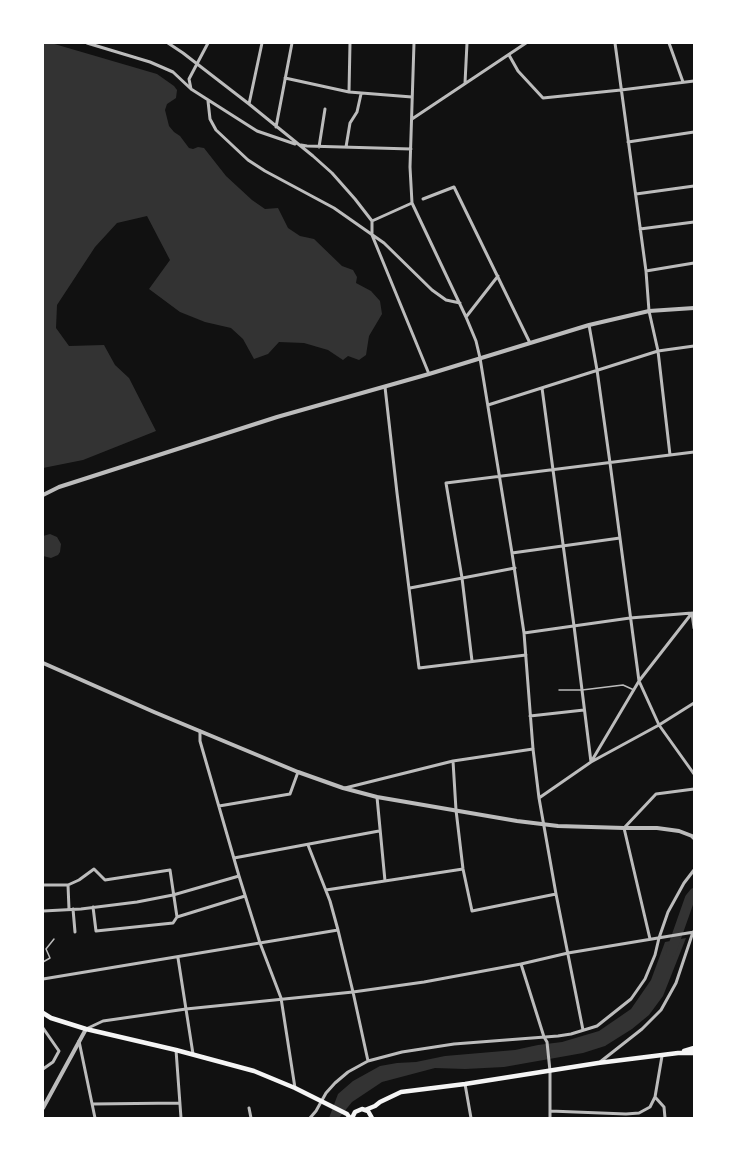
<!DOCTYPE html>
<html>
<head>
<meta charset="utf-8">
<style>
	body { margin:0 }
	#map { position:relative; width:737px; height:1161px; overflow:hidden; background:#111; font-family:Raleway,sans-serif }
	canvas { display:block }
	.frame { position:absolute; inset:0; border:44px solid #fff; pointer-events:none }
</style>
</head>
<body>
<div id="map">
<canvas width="737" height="1161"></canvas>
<div class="frame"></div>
</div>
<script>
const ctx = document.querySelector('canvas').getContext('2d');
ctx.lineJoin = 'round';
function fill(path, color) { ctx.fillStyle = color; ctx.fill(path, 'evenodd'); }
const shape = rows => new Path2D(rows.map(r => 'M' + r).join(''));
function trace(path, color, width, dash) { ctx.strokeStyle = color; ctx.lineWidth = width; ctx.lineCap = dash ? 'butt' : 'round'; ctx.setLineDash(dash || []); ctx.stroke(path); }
const water = shape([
	[43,43,51,43,157,74,174,86,177,90,176,98,167,104,165,110,169,126,174,132,180,136,189,148,193,149,198,147,204,148,226,176,252,200,265,209,278,208,288,228,300,236,314,239,342,266,353,270,357,277,356,283,371,291,380,301,382,314,369,336,366,355,359,360,348,356,343,360,328,350,304,343,279,342,268,354,254,359,243,339,231,328,205,322,180,312,149,289,170,260,147,216,117,223,95,247,57,305,56,328,69,346,104,345,115,365,129,378,156,431,83,460,43,468],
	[50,534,57,537,61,544,60,552,58,555,51,558,43,556,43,536],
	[686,938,663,996,649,1015,632,1029,605,1046,583,1053,504,1067,465,1069,435,1068,382,1082,352,1102,339,1118,329,1118,338,1094,353,1081,380,1066,397,1063,416,1062,445,1056,515,1050,538,1045,562,1042,599,1031,631,1009,651,980,665,942]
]);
const river = shape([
	[671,952,690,898,694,893]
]);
const service = shape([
	[559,690,582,690,623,685,634,690],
	[43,962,50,958,46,949,54,939]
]);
const minor = shape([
	[87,43,150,62,173,72,190,88],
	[168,43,183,53,249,104,313,156,332,173,355,199,372,221,372,235,429,374],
	[208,43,189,79,191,89,257,131,295,144],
	[414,43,410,167,412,203,466,317,476,341,480,358,512,553,524,633,533,749,539,798,556,894,583,1030],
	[615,43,646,271,649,311,658,351,670,455],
	[669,43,683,82],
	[509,55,518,71,543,98,621,90,694,81],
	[285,78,349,92,412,97],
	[465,83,467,43],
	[349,92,350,43],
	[208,101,210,119,216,130,248,160,265,171,334,208,384,243,432,290,446,300,460,303],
	[249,104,262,43],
	[412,119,526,43],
	[276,127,292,43],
	[628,142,694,132],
	[301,145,307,146,411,149],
	[319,147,325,109],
	[346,147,350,123,357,112,361,94],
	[636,194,694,186],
	[423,199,454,187,530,343],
	[372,221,412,203],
	[640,229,694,222],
	[646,271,694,263],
	[466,317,498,276],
	[589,325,597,370,610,463,639,681,659,725,694,774],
	[385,387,397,493,419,668,526,655],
	[542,388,574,626,591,762],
	[488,405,658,351,694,346],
	[512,553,620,538],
	[410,588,515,568],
	[692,613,694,628],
	[524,633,630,618,692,613],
	[472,661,462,578,446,483,694,452],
	[530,716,584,710],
	[200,731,200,741,239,876,260,943,281,998,295,1088],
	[453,761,456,810,463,869,472,911,556,894],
	[591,762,639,681,692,613],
	[345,788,453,761,533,749],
	[377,797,385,881],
	[539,798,591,762,659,725,694,703],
	[219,806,290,794,298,772],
	[308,845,330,901,338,930,353,992,368,1061],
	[234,858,379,831],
	[43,885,68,885,79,880,94,869,105,880,170,870,177,917],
	[68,885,69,909],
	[326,890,463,869],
	[93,907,96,931,173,923,177,917,245,896],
	[73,909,75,932],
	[43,911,81,909,137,902,173,895,239,876],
	[650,939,624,828,656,794,694,789],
	[178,958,193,1054],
	[521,964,544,1037,547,1042,550,1071,550,1118],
	[43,979,338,930],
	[43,1028,59,1051,53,1062,43,1069],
	[86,1029,103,1021,186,1009,353,992,424,982,521,964,568,953,694,932],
	[79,1041,95,1118],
	[176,1050,181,1118],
	[600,1062,642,1029,661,1010,676,983,693,932],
	[465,1084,471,1118],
	[655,1097,664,1107,665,1118],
	[92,1104,180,1103],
	[249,1108,251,1118],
	[550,1111,626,1114,639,1113,650,1107,655,1097,662,1056],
	[310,1118,316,1111,326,1093,335,1083,348,1072,368,1061,402,1052,454,1044,558,1036,571,1034,597,1026,631,999,645,979,655,955,659,938,668,912,684,883,694,870]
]);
const tertiary = shape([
	[43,495,59,487,277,417,429,374,589,325,649,311,694,308],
	[43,663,154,712,298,772,343,788,377,797,517,821,558,826,624,828,657,828,679,831,692,836,694,838],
	[43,1108,86,1029]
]);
const secondary = shape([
	[43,1013,51,1018,86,1029,176,1050,254,1071,295,1088,347,1114,350,1118],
	[684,1051,694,1048],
	[365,1110,375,1106,380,1102,401,1092,465,1084,598,1063,678,1053,694,1053],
	[352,1118,355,1112,362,1109,368,1111,372,1118]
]);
fill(water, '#333');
trace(river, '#333', 10);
trace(service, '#bcbcbc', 1.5);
trace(minor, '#bcbcbc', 3);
trace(tertiary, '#bcbcbc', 4);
trace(secondary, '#f5f5f5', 4.5);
</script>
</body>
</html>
